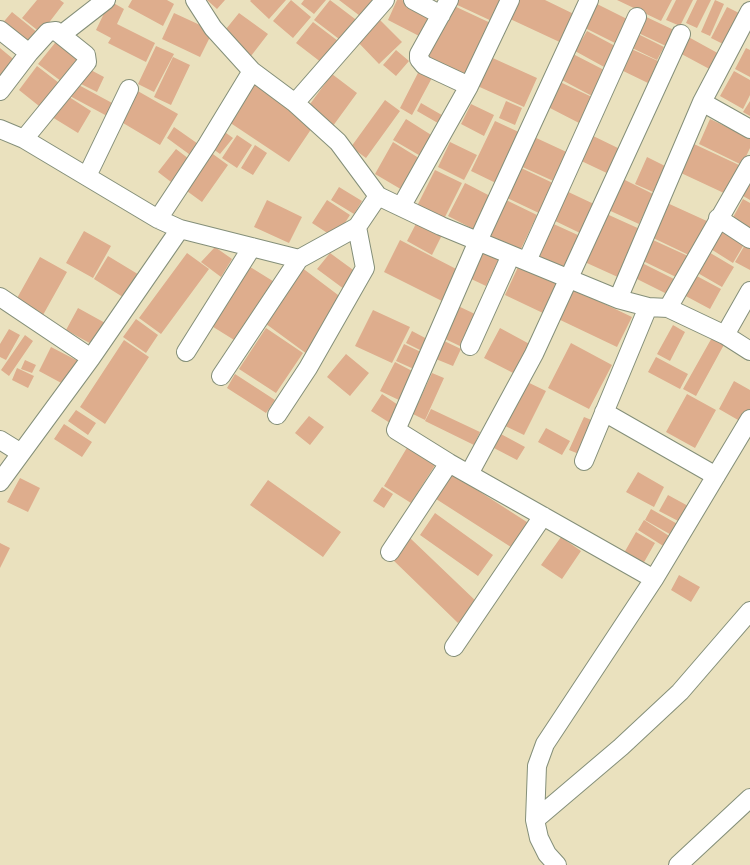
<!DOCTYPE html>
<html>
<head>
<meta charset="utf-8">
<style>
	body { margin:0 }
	canvas { display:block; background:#eae1be }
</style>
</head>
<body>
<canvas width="750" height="865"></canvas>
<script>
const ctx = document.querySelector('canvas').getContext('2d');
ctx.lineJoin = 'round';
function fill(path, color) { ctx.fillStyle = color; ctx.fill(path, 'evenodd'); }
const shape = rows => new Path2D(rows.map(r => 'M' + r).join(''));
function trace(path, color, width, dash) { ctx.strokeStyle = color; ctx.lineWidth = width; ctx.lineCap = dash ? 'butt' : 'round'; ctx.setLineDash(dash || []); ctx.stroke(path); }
const building = shape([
	[37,0,60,0,64,3,41,33,22,18],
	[132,0,167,0,174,4,163,26,128,7],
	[207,0,225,0,217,9],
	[251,0,286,0,269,19,250,1],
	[291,0,311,17,293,38,273,21],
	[304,0,326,0,314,14,301,4],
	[330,0,359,22,343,42,314,20],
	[339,0,379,0,364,19],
	[397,0,402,0,432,15,421,37,388,20],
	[455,0,507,0,496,23,453,3],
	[516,0,545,0,580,17,566,45,508,18],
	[617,0,672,0,661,21],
	[676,0,693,0,680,26,666,20],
	[697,0,711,0,697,28,686,23],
	[715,0,724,4,710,36,701,32],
	[110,1,124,9,117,24,155,43,146,62,108,43,111,38,96,30],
	[597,4,631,21,619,45,585,28],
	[452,5,497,26,469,83,424,62],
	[727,7,743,15,727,46,711,38],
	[12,12,38,33,27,47,0,26],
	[174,13,213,31,200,57,162,39],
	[239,13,268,34,251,56,222,34],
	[640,14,676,31,668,47,632,30],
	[377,17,402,42,379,64,354,38],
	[313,22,342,44,326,66,296,43],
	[587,31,617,47,606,68,575,51],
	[632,31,664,47,657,60,626,45],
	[683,34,723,56,715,72,674,50],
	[59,38,85,58,65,84,38,64],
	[156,46,174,54,154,92,138,84],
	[627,47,658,61,648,83,617,68],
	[0,48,18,63,0,85],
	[746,48,750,50,750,77,735,69],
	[396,50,409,61,396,76,383,65],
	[573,54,606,71,592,96,560,79],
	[486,55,537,78,524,107,473,84],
	[173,57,190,65,171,105,154,97],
	[37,66,63,86,44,110,19,90],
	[87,68,104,77,97,92,79,83],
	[420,69,433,76,412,115,400,108],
	[734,71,750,80,750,95,743,109,720,96],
	[332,74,357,93,330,130,305,111],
	[253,80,316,122,289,162,226,120],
	[560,82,594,98,581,124,548,107],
	[75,83,114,104,107,116,68,95],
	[136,90,178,114,160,145,118,120],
	[66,95,91,111,78,133,52,117],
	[385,100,400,111,366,158,351,147],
	[506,101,522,108,515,125,499,118],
	[750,101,750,116,743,112],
	[421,103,447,118,443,126,417,111],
	[471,104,494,115,484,136,461,124],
	[406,119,436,138,424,158,393,140],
	[710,119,750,138,750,148,742,165,699,144],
	[495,121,523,134,500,185,471,171],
	[174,127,201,146,193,157,167,138],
	[222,130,233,138,220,154,209,146],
	[587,133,622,150,611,175,575,158],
	[237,135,252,145,237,168,222,158],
	[532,136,573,155,560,184,518,165],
	[393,142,422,160,404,191,375,174],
	[450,142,477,155,464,180,438,167],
	[694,144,739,165,726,194,681,173],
	[255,145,267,153,253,175,241,168],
	[176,149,193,162,175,185,158,172],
	[206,149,228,165,202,202,180,186],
	[647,157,665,166,653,192,635,184],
	[517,166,555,184,541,214,503,196],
	[435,170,462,183,441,225,414,212],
	[619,177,653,194,639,224,604,208],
	[745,182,750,185,750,200,738,193],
	[465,183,494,198,477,231,448,216],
	[339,187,362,201,354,214,331,200],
	[562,189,596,205,582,234,549,218],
	[504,199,537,215,520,251,486,235],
	[743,199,750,203,750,234,730,223],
	[267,200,302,217,289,243,254,227],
	[327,200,350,215,335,238,312,223],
	[665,202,709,222,693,257,649,236],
	[600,211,642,230,620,278,578,259],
	[420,216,445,229,432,255,407,241],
	[547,221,580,236,563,271,530,256],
	[719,224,746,241,733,263,706,246],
	[84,231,111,246,93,278,66,263],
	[400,240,462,272,446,303,384,272],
	[653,240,688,256,678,278,643,261],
	[746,243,750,245,750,270,735,262],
	[481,245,500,256,486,286,465,276],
	[215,247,232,259,221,277,201,262],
	[707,251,734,267,722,287,696,272],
	[187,253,209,269,161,334,139,318],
	[330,253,356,272,344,289,317,269],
	[108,256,141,276,126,299,94,279],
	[40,257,67,272,43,315,16,300],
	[640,262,676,280,669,295,633,277],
	[247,265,276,283,239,343,210,325],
	[519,265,559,284,545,314,505,295],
	[301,267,342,298,307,354,262,321],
	[693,274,721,289,710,309,682,294],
	[569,287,632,317,617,347,554,317],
	[456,305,477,315,462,347,441,337],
	[78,308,107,324,95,346,66,330],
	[373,310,410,327,392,363,355,346],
	[136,319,158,335,146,353,123,337],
	[673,325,685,332,670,361,657,354],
	[266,328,303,353,276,393,239,369],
	[500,328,535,347,519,376,484,358],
	[9,329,20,335,6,360,0,357,0,344],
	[412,331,429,340,424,352,406,343],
	[714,334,726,341,696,396,683,389],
	[25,335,33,341,9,376,1,370],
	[440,339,461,349,453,366,431,357],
	[124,340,149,357,105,424,80,407],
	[571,343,612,365,589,409,548,388],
	[404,344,423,353,416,370,396,361],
	[51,347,78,361,65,385,39,371],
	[346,354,369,373,350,396,327,377],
	[656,357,688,374,680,389,648,372],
	[25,360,36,365,32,373,21,369],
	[395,362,416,373,401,401,380,391],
	[17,368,34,376,28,388,12,380],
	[432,373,444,378,425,420,413,414],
	[235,374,275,400,266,413,227,388],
	[521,379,546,391,524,435,499,423],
	[734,381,750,390,750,416,745,424,719,409],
	[382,394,401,407,390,423,371,411],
	[687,394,716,410,695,448,666,432],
	[431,409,480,432,474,445,425,421],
	[76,410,96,423,88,435,68,421],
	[309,416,324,427,310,445,295,433],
	[584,417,594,421,579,454,569,450],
	[64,424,92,442,82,457,54,439],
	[546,428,570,441,562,455,538,442],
	[499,433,525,447,517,460,492,447],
	[411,441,439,459,411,503,384,486],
	[449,472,530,524,514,549,433,497],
	[638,472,664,487,654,507,626,492],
	[20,478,40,488,28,512,7,502],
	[268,480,341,532,323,557,250,505],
	[382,487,393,494,384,508,373,501],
	[668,495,690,507,682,523,659,511],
	[651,509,681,526,675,537,645,520],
	[435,513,493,555,478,576,420,535],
	[644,520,674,539,668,549,638,530],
	[636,532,655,543,643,564,624,553],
	[561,537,581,551,562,579,541,565],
	[410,538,478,603,458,623,391,558],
	[0,543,10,548,0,568],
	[679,575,700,587,691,602,671,590]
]);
const street = shape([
	[195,0,213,28,252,71,295,103,338,142,378,196,441,226,618,299,648,307,668,308,725,335,750,351],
	[413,0,441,15],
	[449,0,419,54,419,59,424,65,469,86],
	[589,0,478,241,396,430,449,463,654,579],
	[0,30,29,53],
	[0,91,29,53,48,32,56,31,61,35,106,0],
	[702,102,750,129],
	[295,103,385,0],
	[0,129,24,139,158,219,180,229,299,259],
	[24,139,87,62,86,55,61,35],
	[87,176,129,89],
	[401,207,469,86,510,0],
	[718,218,750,239],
	[158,219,207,145,252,71],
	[527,261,637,17],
	[0,297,91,358],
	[618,299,702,102,750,11],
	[668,308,750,165],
	[725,335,750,291],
	[470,346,511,255],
	[186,352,252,247],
	[221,376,299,259,357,227,378,196],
	[604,412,716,476],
	[277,415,308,368,365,268,357,227],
	[0,440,21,453],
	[584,461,648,307],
	[469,474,534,354,681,34],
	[0,482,91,358,180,229],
	[390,552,449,463],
	[454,647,543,516],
	[535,820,621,747,680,692,750,611],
	[557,865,547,854,539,838,535,820,537,766,545,744,654,579,750,419],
	[678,865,750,798]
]);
fill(building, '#dead8d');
trace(street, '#848f79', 20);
trace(street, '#fff', 18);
</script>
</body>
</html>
